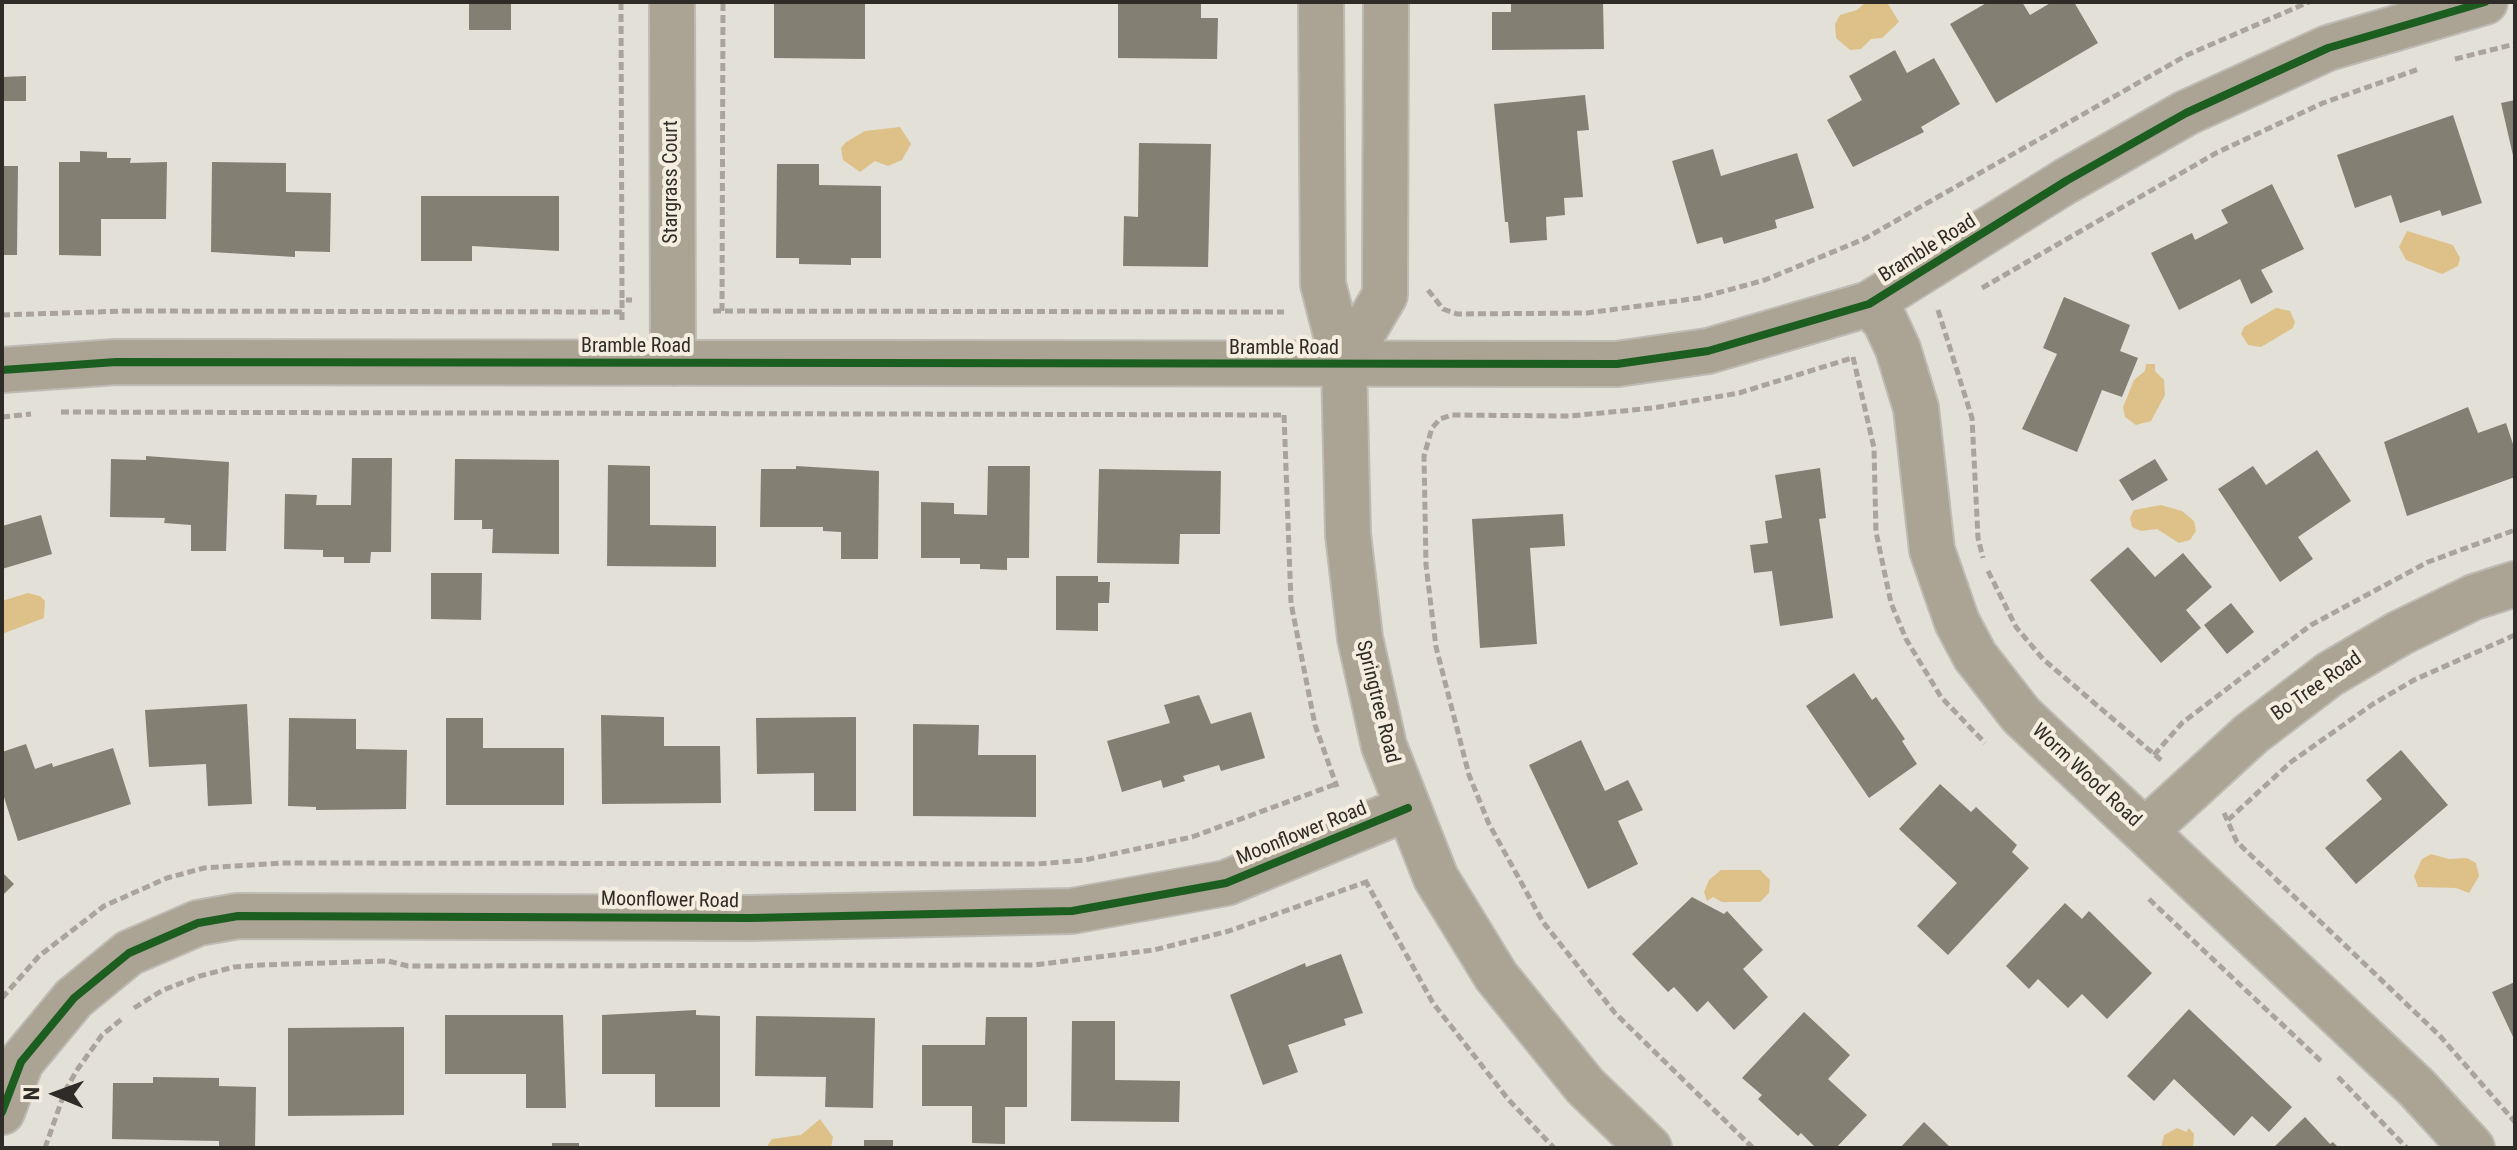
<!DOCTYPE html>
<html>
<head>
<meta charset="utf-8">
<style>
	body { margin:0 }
	#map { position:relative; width:2517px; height:1150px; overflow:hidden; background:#e3e0d8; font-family:"Roboto Condensed",sans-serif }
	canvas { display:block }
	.frame { position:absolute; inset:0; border:4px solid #2f2c27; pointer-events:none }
	.north { position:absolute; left:16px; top:1054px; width:80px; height:80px; -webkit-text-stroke:6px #f5eee0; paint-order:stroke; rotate:271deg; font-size:22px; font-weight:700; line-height:32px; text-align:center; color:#2f2c27 }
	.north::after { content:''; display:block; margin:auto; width:28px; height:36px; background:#2f2c27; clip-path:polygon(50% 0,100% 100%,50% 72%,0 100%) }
</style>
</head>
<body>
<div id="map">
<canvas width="2517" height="1150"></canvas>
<div class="frame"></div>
<div class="north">N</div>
</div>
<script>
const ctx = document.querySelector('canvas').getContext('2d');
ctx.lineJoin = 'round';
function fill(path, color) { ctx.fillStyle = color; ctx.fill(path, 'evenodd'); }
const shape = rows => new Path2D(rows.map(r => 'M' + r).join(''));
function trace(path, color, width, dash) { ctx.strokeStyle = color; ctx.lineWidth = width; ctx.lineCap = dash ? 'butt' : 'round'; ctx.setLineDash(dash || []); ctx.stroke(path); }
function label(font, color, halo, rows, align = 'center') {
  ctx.font = font + ' "Roboto Condensed",sans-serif'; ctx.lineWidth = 8; ctx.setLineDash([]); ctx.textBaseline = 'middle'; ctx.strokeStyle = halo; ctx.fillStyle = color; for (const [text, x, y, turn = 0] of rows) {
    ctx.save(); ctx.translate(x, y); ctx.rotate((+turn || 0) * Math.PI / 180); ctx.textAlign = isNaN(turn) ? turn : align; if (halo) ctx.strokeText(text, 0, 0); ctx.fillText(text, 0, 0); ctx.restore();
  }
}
const water = shape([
	[1866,2,1887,2,1899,22,1882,38,1871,39,1861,49,1850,50,1836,38,1835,24,1840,15,1857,10],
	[900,127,911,144,902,160,888,166,875,161,860,172,843,160,841,148,846,142,865,131],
	[2407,231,2453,245,2460,258,2458,266,2442,274,2406,260,2399,247],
	[2276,308,2290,311,2295,322,2293,328,2261,347,2248,345,2241,334,2244,327],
	[2146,364,2155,364,2155,371,2164,380,2165,395,2151,421,2136,425,2125,417,2123,407,2134,380,2145,371],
	[2161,505,2182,511,2194,521,2196,531,2190,540,2179,543,2157,529,2141,531,2132,527,2130,518,2134,510],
	[28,593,40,596,45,601,44,618,2,634,2,601],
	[2431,854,2449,859,2467,858,2476,863,2479,876,2469,893,2456,888,2418,887,2414,876,2422,859],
	[1721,870,1760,870,1770,880,1769,893,1760,902,1722,902,1713,897,1707,901,1704,892,1709,880],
	[820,1119,833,1137,831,1148,766,1148,772,1139,801,1135],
	[2177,1128,2186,1132,2189,1128,2194,1134,2193,1148,2161,1148,2164,1135]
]);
const building = shape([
	[469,2,511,2,511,30,469,30],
	[774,2,865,2,865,59,774,58],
	[1118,2,1201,2,1201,18,1218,18,1217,59,1118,58],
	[1511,2,1603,2,1604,49,1492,50,1492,12,1511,12],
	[1988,2,2022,2,2030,15,2052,2,2074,2,2098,43,1996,103,1950,24],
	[1895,50,1907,73,1934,58,1960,104,1921,127,1924,132,1853,167,1827,120,1862,100,1849,76],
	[26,76,26,101,2,101,2,77],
	[1585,95,1589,130,1577,131,1583,197,1564,198,1565,215,1546,217,1547,240,1510,243,1508,222,1505,222,1494,104],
	[2515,100,2515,160,2514,160,2501,103],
	[2453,115,2482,203,2442,216,2440,210,2400,223,2391,195,2355,208,2337,155],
	[1139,143,1211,144,1208,267,1123,266,1124,216,1138,217],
	[1713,149,1721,176,1797,153,1814,208,1775,220,1777,228,1724,244,1722,237,1697,244,1672,161],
	[80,151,107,152,107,158,131,158,130,163,167,162,166,219,101,219,101,256,59,255,59,162,80,162],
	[212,162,286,163,286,192,331,193,330,252,295,251,295,257,211,252],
	[777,164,819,164,819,185,881,186,881,258,851,258,851,265,799,264,799,258,776,258],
	[2,166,18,166,17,255,2,255],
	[2272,184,2304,249,2261,270,2273,292,2251,304,2240,279,2179,310,2151,253,2192,233,2195,240,2228,223,2221,210],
	[421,196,559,196,559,251,472,246,472,261,421,261],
	[2064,297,2130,325,2120,351,2138,358,2122,397,2102,390,2077,452,2022,429,2057,354,2043,348],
	[2468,407,2478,433,2506,423,2515,450,2515,477,2407,516,2384,442],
	[2317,450,2351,501,2298,537,2313,559,2280,582,2218,489,2253,466,2266,485],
	[146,456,229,462,226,551,191,551,191,525,164,523,165,518,110,517,111,459,146,460],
	[352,458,392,458,391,552,371,552,370,563,344,563,344,557,323,557,323,550,284,549,285,494,317,495,316,505,351,505],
	[455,459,559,460,559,554,492,553,493,529,482,529,482,520,454,520],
	[2155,459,2168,480,2132,501,2119,480],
	[608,465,650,466,650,525,716,526,716,567,607,566],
	[796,466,879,471,878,559,841,559,841,532,823,531,823,527,760,527,761,469,796,469],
	[988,466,1030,466,1029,558,1007,558,1007,570,980,569,980,564,960,564,960,558,921,558,921,502,954,503,954,514,987,515],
	[1820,468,1826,518,1819,519,1833,618,1780,626,1772,571,1754,573,1750,545,1768,543,1765,521,1782,518,1775,475],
	[1099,469,1221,471,1220,534,1180,534,1179,564,1097,563],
	[1563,514,1565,546,1530,548,1537,644,1480,648,1472,519],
	[41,515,52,554,2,569,2,526],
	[2128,547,2155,577,2183,553,2212,587,2186,610,2201,628,2161,663,2090,580],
	[431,573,482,573,481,620,431,619],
	[1056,576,1098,576,1098,582,1110,582,1109,603,1098,603,1098,631,1056,630],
	[2231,603,2254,632,2227,654,2204,625],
	[1854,673,1872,700,1876,697,1905,739,1902,741,1917,764,1869,798,1806,706],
	[1199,695,1211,724,1251,712,1265,758,1221,771,1219,765,1183,776,1185,781,1163,788,1161,780,1122,792,1107,741,1170,723,1164,705],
	[247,704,252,804,208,806,206,764,149,767,145,710],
	[601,715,664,717,664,746,720,746,721,803,602,804],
	[856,717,856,811,814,811,814,773,757,774,756,718],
	[289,718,356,719,356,749,407,750,406,809,316,810,316,807,288,806],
	[446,718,483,718,483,748,564,748,564,805,446,805],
	[913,724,979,725,978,755,1036,755,1036,817,913,816],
	[1581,740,1605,791,1628,780,1643,810,1618,821,1638,864,1588,889,1529,765],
	[26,744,35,769,52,763,53,767,113,748,131,804,18,841,2,791,2,752],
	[2401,750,2448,805,2356,884,2325,848,2382,799,2366,780],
	[1940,784,1971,812,1976,807,2017,845,2012,852,2029,868,1948,955,1917,926,1957,883,1899,829],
	[2,872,14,884,2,896],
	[1692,897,1724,914,1727,911,1763,950,1743,969,1768,997,1734,1030,1708,1001,1697,1012,1674,987,1668,992,1632,954],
	[2065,903,2082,919,2089,911,2152,973,2107,1019,2082,994,2068,1008,2038,979,2029,989,2006,966],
	[1341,954,1363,1013,1344,1019,1346,1025,1288,1045,1298,1072,1263,1085,1230,995,1305,963,1306,967],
	[2515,982,2515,1041,2492,992],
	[2189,1009,2292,1107,2269,1132,2252,1116,2234,1136,2174,1079,2154,1101,2127,1076],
	[696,1010,696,1015,720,1016,720,1107,655,1107,655,1074,602,1074,602,1015],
	[1804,1012,1850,1055,1828,1079,1867,1115,1836,1148,1816,1148,1801,1133,1798,1136,1758,1099,1762,1095,1742,1078],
	[445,1015,563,1015,566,1108,526,1108,526,1074,445,1074],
	[756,1016,875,1018,873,1108,825,1107,826,1077,755,1076],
	[986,1017,1027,1017,1027,1107,1005,1107,1005,1144,972,1143,972,1106,922,1106,922,1045,985,1045],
	[1072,1021,1115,1021,1115,1080,1180,1081,1179,1122,1071,1121],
	[404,1027,404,1115,288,1116,288,1028],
	[153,1077,219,1078,219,1086,256,1087,255,1148,219,1148,219,1141,112,1139,113,1083,153,1083],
	[2305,1117,2330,1144,2333,1142,2339,1148,2273,1148],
	[1924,1122,1951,1148,1900,1148],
	[864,1140,893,1140,893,1148,864,1148],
	[552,1143,579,1143,579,1148,552,1148]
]);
const path = shape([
	[621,2,622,300],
	[2455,59,2515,44],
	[1982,288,2216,153,2323,103,2419,69],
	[1428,290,1443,309,1457,314,1587,313,1699,298,1765,280,1864,239,2187,55,2309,2],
	[1938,310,1972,418,1978,538,1983,558],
	[713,311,1284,312],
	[722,311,723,2],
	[2,315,125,311,622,312],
	[622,320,622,300,632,300],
	[1853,357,1874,448,1876,532,1891,603,1906,639,1941,697,1985,743],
	[61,412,1284,415],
	[1284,415,1291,603,1315,725,1337,787],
	[2,417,31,414],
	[1988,571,2016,627,2043,659,2162,761],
	[2154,755,2182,723,2311,625,2428,562,2515,530],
	[2224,813,2237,842,2440,1036,2515,1122],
	[2228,820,2291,762,2373,704,2414,680,2515,635],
	[1365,880,1433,1003,1508,1099,1554,1148],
	[2149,899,2322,1062],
	[2,998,39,956,104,906,167,878,204,868,281,863,1037,864,1085,860,1192,837,1336,784],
	[134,1008,163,990,200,976,234,967,261,965,388,961,408,966,1035,965,1154,950,1229,931,1366,882],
	[2338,1077,2407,1148],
	[45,1148,65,1091,77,1070,102,1035,123,1018],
	[1753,1148,1615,1013,1543,922,1489,824,1469,775,1436,647,1426,565,1424,456,1432,428,1440,419,1452,415,1570,416,1653,408,1739,393,1852,358]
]);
const minor = shape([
	[672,2,673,363],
	[1321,2,1323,284,1344,365,1348,534,1360,638,1384,746,1436,878,1496,976,1585,1086,1649,1148],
	[1869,304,1885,321,1898,349,1916,408,1932,550,1957,622,1975,656,2021,715,2417,1088,2472,1148],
	[1344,365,1385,295,1386,2],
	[2,370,116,362,1617,364,1708,351,1869,304,2066,181,2186,113,2328,48,2485,2],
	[2145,831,2251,734,2330,674,2400,633,2474,597,2515,584],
	[2,1112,21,1062,74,998,129,953,198,923,238,916,751,918,1072,911,1226,883,1408,808]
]);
const cycleway = shape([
	[2,370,116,362,1617,364,1708,351,1869,304,2066,181,2186,113,2328,48,2485,2],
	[2,1112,21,1062,74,998,129,953,198,923,238,916,751,918,1072,911,1226,883,1408,808]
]);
const streetNames = [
	["Stargrass Court",672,182,-90],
	["Bramble Road",1928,249,-32],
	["Bramble Road",636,347],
	["Bramble Road",1284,349],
	["Bo Tree Road",2317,687,-35],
	["Springtree Road",1377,702,76],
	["Worm Wood Road",2086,776,43],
	["Moonflower Road",1302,834,-22],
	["Moonflower Road",670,901,1]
];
fill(water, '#dec188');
fill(building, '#847f73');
trace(minor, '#bebbb5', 48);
trace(path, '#aaa49a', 5, [8, 4]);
trace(minor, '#aba393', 44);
trace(cycleway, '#1b5e20', 8);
label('20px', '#2f2c27', '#f5eee0', streetNames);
</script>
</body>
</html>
